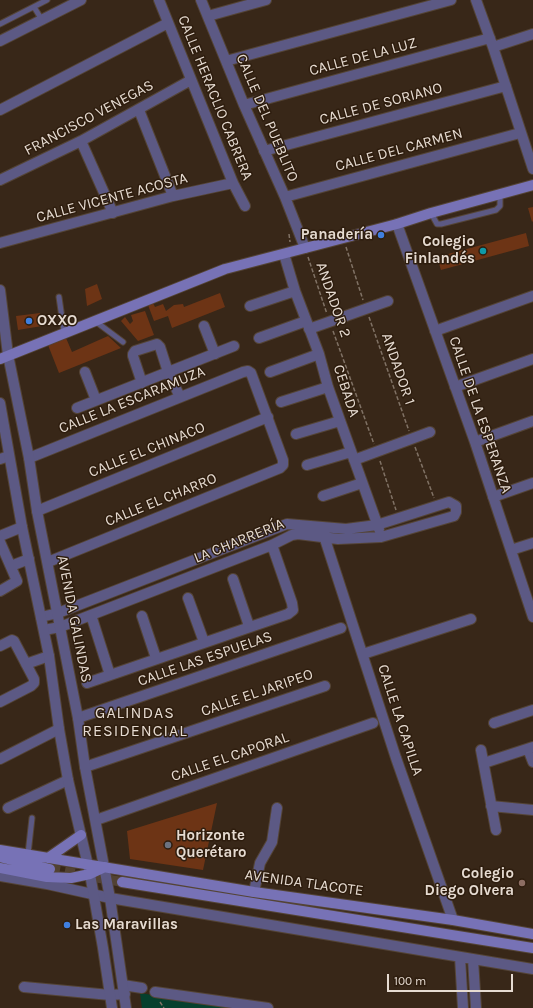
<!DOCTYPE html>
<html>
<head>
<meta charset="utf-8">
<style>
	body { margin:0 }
	#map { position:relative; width:533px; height:1008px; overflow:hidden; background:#382718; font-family:Karla,sans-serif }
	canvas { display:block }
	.scale { position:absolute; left:387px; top:974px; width:126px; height:18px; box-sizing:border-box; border:2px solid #e6dbd1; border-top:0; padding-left:5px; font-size:12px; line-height:14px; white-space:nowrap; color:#e6dbd1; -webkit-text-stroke:3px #2e1d0e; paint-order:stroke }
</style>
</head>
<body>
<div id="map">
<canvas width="533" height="1008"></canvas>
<div class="scale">100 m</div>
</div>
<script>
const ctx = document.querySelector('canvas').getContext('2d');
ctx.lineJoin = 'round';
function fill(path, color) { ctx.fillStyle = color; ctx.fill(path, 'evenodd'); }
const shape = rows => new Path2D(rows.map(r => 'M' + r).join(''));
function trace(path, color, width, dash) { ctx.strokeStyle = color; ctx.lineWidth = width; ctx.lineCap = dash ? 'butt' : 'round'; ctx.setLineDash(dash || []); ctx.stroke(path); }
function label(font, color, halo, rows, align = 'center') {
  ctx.font = font + ' Karla,sans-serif'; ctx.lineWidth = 3; ctx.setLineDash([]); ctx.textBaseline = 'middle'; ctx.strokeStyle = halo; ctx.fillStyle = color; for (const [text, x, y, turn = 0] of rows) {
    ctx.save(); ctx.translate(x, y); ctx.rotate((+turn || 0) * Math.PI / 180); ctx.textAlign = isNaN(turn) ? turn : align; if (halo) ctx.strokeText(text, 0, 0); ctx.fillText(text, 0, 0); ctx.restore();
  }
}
const green = shape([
	[140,993,232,1008,142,1008]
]);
const building = shape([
	[533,207,533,221,532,222,528,208],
	[526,233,529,246,441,270,437,257],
	[97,284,102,299,87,306,85,289],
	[220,293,225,307,172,328,168,316,154,321,148,305,153,303,155,307,163,304,166,311,174,305,183,304,184,307],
	[145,311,154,335,138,341,121,321,125,317,130,324,133,321,131,315],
	[40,313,42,326,18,330,16,316],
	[108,336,121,348,59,373,48,345,66,338,72,352],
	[217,803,203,870,130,859,127,831]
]);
const secondaryTunnel = shape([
	[50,869,122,882]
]);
const path = shape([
	[289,234,290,242],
	[346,247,363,300],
	[308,257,327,314],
	[369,317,409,431],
	[333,331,374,444],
	[415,447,434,498],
	[380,461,396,510],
	[160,1002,164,1008]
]);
const service = shape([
	[34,7,42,20],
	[0,24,47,0],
	[431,213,437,224,441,224,496,210,500,206,500,195],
	[59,297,64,332],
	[95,321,123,342],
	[28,854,32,818]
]);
const minor = shape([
	[159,0,233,183,245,206],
	[201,0,244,105,285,197,305,248],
	[476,0,493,47,533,169],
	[208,16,266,0],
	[0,41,81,0],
	[493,47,533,34],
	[226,61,451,0],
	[244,105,490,38],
	[0,110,168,23],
	[139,110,173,196],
	[81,141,113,213],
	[264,151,506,86],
	[0,180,81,141,191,80],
	[285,197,520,133],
	[397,224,475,442,533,617],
	[0,243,173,196,233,183],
	[284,254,295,291,319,354,328,387,379,529],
	[250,306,295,291],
	[204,326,215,354],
	[309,329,388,301],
	[435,331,533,296],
	[259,338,306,321],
	[85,372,96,400],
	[270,372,319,354],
	[142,383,133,356,133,354,135,351,157,344,160,347,168,372,180,397],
	[455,387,533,359],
	[281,402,328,387],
	[77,408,234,346],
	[296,434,340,421],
	[475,442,533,421],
	[29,458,243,372,248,371,251,373,283,460,283,465,280,468,48,562],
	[0,459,9,456],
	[354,460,430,432],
	[307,465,351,452],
	[323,496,362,483],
	[493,497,533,483],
	[37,511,268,417],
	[323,533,396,758,453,920],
	[0,536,22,527],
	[0,542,17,581,0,591],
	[511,550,533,543],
	[11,566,29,559],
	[233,579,249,626],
	[188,598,204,642],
	[91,615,110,675],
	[142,616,156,658],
	[41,617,58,613,287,524,346,529,377,525,449,502,456,506,456,512,454,516,381,537,338,539,298,534,292,535,272,545,60,627,44,630],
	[0,646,12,640,14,641,34,679,34,683,31,686,0,702],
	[363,654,471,619],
	[26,664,49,656],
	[87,683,288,614,293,610,292,603,272,545],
	[78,718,341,628],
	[494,723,533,710],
	[528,749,533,762],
	[481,750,496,830],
	[0,759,59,729],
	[484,763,533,747],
	[85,767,325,686],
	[491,806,533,810],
	[8,808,68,780],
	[96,820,373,723],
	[0,876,47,884,110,898,533,969],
	[254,892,260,863,272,842,277,808],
	[460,957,463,1008],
	[473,959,476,1008],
	[123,985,142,988],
	[24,987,110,995,125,994],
	[155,992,268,1008]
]);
const tertiary = shape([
	[0,290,8,355,29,458,37,511,78,718,85,767,110,898,126,1008],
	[0,403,22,527,49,656,59,729,68,780,90,874,103,948,112,1008]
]);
const secondary = shape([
	[0,359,225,269,397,224,431,213,533,185],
	[0,850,254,892,453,920,533,934],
	[0,857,50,869],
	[48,858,81,835],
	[0,868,47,877,71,878,90,874,105,867],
	[122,882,533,948]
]);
const markers = [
	[381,235,4,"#3f7fe0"],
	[483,251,4,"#0f9aa8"],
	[29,321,4,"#3f7fe0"],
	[168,845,4,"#6b7280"],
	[522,883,4,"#8d6e63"],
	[67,925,4,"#3f7fe0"]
];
const streetNames = [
	["CALLE DE LA LUZ",363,57,-15],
	["CALLE HERACLIO CABRERA",215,98,68],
	["CALLE DE SORIANO",381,104,-15],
	["FRANCISCO VENEGAS",89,118,-28],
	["CALLE DEL PUEBLITO",267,118,67],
	["CALLE DEL CARMEN",399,150,-15],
	["CALLE VICENTE ACOSTA",112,198,-15],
	["ANDADOR 2",333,300,71],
	["ANDADOR 1",398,369,71],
	["CEBADA",346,391,72],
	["CALLE LA ESCARAMUZA",132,400,-22],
	["CALLE DE LA ESPERANZA",480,415,71],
	["CALLE EL CHINACO",147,450,-22],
	["CALLE EL CHARRO",161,500,-22],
	["LA CHARRERÍA",239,541,-22],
	["AVENIDA GALINDAS",74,619,79],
	["CALLE LAS ESPUELAS",205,659,-19],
	["CALLE EL JARIPEO",257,693,-19],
	["CALLE LA CAPILLA",400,720,72],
	["CALLE EL CAPORAL",230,757,-19],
	["AVENIDA TLACOTE",304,883,8]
];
const poiNames = [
	["Panadería",373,235],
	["Colegio",475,242],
	["Finlandés",475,259],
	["OXXO",37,321,"left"],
	["Horizonte",176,836,"left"],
	["Querétaro",176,853,"left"],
	["Colegio",514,874],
	["Diego Olvera",514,891],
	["Las Maravillas",75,925,"left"]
];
const neighbourhoodNames = [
	["GALINDAS",135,713],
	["RESIDENCIAL",135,731]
];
fill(green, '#06402d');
fill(building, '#6d3415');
trace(secondaryTunnel, '#524234', 10, [10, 5]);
trace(service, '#544436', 7);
trace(minor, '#544436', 12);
trace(tertiary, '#544436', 12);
trace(secondary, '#544436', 12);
trace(path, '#807265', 1.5, [4, 2]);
trace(service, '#5c5984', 5);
trace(minor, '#5c5984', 10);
trace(tertiary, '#5c5984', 10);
trace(secondary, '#7772b6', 10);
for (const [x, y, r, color] of markers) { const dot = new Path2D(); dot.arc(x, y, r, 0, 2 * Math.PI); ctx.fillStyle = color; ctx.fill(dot); trace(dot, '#2e1d0e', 1.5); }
label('15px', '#e6dbd1', '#2e1d0e', streetNames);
label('bold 15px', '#e6dbd1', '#2e1d0e', poiNames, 'right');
ctx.letterSpacing = '1px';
label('16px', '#e6dbd1', '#2e1d0e', neighbourhoodNames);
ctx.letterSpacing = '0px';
</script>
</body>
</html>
